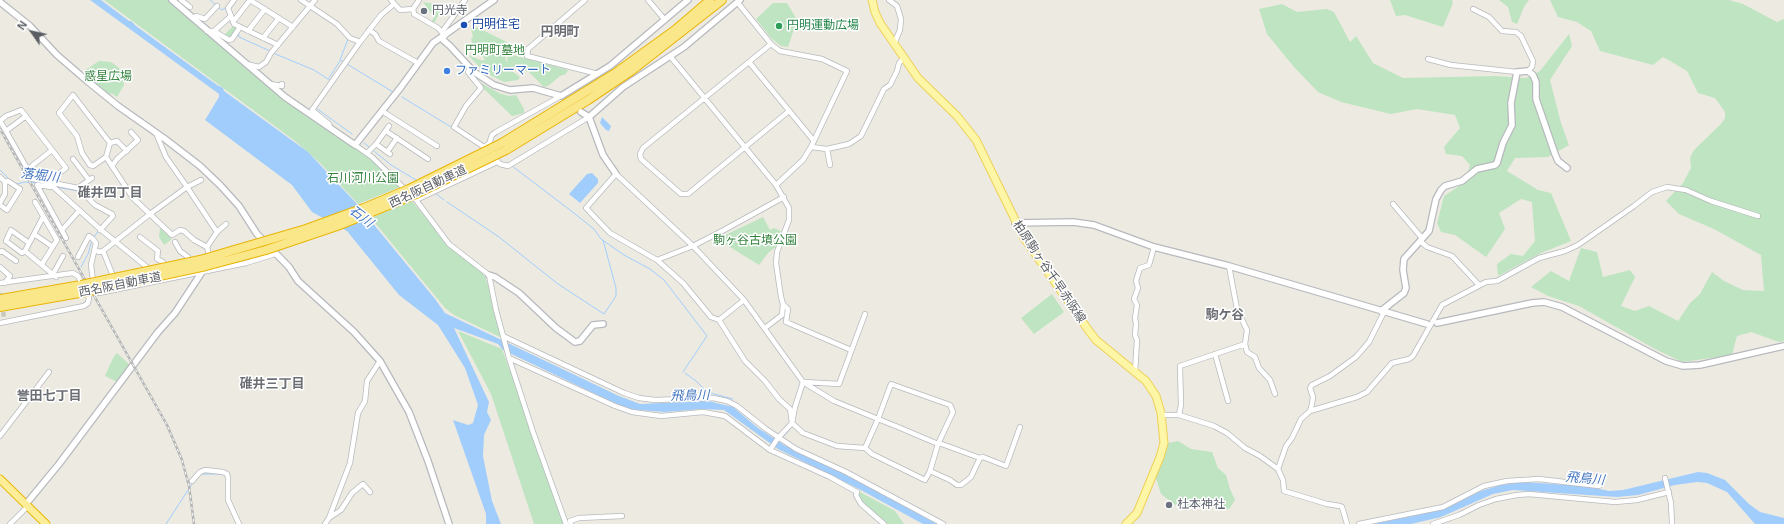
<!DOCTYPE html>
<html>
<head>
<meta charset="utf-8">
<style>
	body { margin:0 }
	#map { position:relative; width:1784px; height:524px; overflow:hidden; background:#edebe1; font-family:Arial,sans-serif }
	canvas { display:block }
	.north { position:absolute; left:12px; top:12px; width:40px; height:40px; -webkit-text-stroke:3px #fff; paint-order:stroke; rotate:304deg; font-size:11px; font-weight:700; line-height:16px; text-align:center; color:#5a5d62 }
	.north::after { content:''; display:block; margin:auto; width:14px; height:18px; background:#5a5d62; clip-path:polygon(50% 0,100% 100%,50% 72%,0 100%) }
</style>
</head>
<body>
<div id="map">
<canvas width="1784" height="524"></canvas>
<div class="north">N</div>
</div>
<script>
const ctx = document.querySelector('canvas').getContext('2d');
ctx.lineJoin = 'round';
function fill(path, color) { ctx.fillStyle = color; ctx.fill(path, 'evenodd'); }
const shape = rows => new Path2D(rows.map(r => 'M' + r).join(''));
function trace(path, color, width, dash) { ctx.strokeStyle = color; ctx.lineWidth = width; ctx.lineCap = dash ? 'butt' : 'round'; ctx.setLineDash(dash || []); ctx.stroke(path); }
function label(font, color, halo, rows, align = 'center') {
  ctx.font = font + ' Arial,"Noto Sans JP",sans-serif'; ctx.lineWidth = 3; ctx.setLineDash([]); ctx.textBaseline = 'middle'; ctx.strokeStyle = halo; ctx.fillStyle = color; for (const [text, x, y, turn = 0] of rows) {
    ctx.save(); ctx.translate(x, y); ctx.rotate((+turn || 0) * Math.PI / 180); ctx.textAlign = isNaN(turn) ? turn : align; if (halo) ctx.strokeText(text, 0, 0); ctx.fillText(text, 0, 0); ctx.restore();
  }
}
const green = shape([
	[104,0,169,0,284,100,371,159,400,187,358,204,321,164,295,141],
	[1390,0,1452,0,1453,3,1443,27,1405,15,1396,16],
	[1499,0,1529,0,1524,7,1517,24,1512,22,1508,7],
	[1550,0,1729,0,1743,4,1777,22,1784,19,1784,341,1779,342,1751,332,1737,336,1732,355,1682,362,1655,349,1579,306,1548,296,1531,287,1551,271,1569,281,1581,248,1597,252,1603,277,1630,270,1635,277,1621,306,1635,311,1649,306,1678,321,1690,303,1700,294,1712,272,1724,281,1743,290,1764,291,1761,255,1714,229,1679,214,1666,201,1683,183,1691,168,1690,158,1694,150,1721,124,1725,118,1725,112,1715,98,1698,93,1687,71,1672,62,1663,57,1653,65,1600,51,1591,31,1577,22,1558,17],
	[423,2,441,5,439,9,441,11,434,23,431,22,435,16,426,8,426,6],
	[773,3,787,3,799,23,794,29,788,47,781,46,771,38,756,19],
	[1282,4,1297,12,1327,9,1334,12,1350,42,1356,36,1373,63,1403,78,1495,76,1526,78,1540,71,1569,34,1572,46,1550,80,1561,123,1569,145,1548,157,1515,158,1507,171,1538,190,1551,193,1571,241,1541,253,1498,276,1497,264,1511,254,1523,256,1535,241,1532,202,1521,199,1499,213,1505,229,1486,257,1455,235,1441,232,1437,223,1444,196,1465,182,1470,165,1462,156,1446,154,1444,147,1460,128,1455,115,1417,109,1391,114,1341,102,1318,92,1294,67,1267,34,1259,9],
	[233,26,237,28,230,38,224,35],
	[474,26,511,44,512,46,505,59,508,63,507,59,509,54,568,70,566,74,560,76,548,86,544,87,529,72,514,68,510,64,513,68,512,71,520,77,518,80,504,82,484,72,468,55,483,61,485,59,473,46,471,39,473,36,471,29],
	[99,61,111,62,118,67,122,73,124,85,117,97,111,93,110,97,85,77,86,76,89,78,91,76,85,71,87,69],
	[481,83,501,94,509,96,516,95,524,109,524,113,512,116,483,88],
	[412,201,452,249,483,272,490,290,502,338,454,315,445,308,371,218],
	[763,217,770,230,774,228,781,231,776,247,769,252,759,265,717,239],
	[160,228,172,239,164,245,159,237],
	[1052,294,1064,312,1034,334,1021,318],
	[458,331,502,349,566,524,534,524,491,394],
	[117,353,130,365,117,382,105,376,113,358],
	[1178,441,1191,449,1212,452,1218,468,1226,475,1230,489,1235,500,1229,509,1225,509,1219,500,1199,508,1179,508,1161,494,1155,475,1168,443],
	[860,492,895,511,904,524,886,524,862,501,858,496]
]);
const water = shape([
	[90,0,101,0,129,21,131,21,136,26,217,85,223,88,224,91,308,152,357,204,435,299,445,313,619,396,640,404,708,401,733,407,758,428,784,445,843,473,937,524,923,524,859,489,778,449,724,410,702,409,664,412,627,409,503,350,498,344,454,328,489,402,487,412,491,420,484,435,483,456,492,501,501,524,486,524,486,514,453,420,468,425,473,423,478,405,465,368,438,325,399,295,347,231,312,212,292,185,205,120,219,97,219,94],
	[602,117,611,126,609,131,606,130,600,123],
	[592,173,598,179,598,183,580,203,569,194,587,174],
	[1698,472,1707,473,1725,480,1749,504,1760,512,1784,518,1784,524,1755,524,1727,492,1707,483,1697,482,1675,485,1638,495,1617,497,1513,490,1493,494,1441,517,1411,524,1373,524,1436,511,1450,506,1481,491,1501,485,1522,482,1585,486,1609,491,1623,490]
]);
const stream = shape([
	[210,0,216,5],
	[218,7,222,10,225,8,227,12],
	[238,33,239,37,270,51],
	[273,53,314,70,331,81],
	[344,62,340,60,348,39],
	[347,64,393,92],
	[329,78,340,61],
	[402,97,451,127],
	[316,108,352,134],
	[364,143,369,147],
	[374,151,391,165,416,180],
	[512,166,570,210,594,229,601,239,624,255,650,269,664,280,707,336,683,372],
	[0,170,8,178],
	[17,184,25,182,37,183],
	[56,187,78,191],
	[435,193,444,200],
	[447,202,499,237,558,284,604,314,616,296,616,288,603,240],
	[105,221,110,216],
	[94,237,99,230],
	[81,267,88,254,92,240],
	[685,373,696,381,707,392,733,399],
	[784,436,791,428],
	[226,487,226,494],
	[166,524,192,484,201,474,223,474]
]);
const minorTunnel = shape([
	[0,293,4,317]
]);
const minor = shape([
	[181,0,190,7],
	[234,0,228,8,234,24,278,45],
	[250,0,293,27],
	[301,0,337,24,350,38,360,42],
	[391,0,400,10,413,9,414,14,438,28,445,36],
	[585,0,528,49,527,56,598,74],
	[648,0,665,20],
	[889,0,897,6,901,19,900,30,894,44],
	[738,3,771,44,780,51,822,59,847,71,811,147,803,160,776,185],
	[413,9,419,0],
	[1473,9,1489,17,1502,31,1516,32,1521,36,1533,61,1532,67,1528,71],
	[193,18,196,16,205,19,217,6],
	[233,22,250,0],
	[369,30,375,34,379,41,418,63],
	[207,31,214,31,229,40,232,39,240,27],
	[214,31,231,16],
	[248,31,265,9],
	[442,32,465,0],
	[263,38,279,18],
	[771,44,643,148,640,154,641,159,681,194,688,194,789,111],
	[670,56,776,185,789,208,789,220,777,252,776,263,781,297,783,304,788,309,786,322,851,350],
	[1428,59,1451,65,1517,72],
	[749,62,814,141],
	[246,64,259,67,266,62,271,53,315,0],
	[470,67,468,72,481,88,466,106,454,127,484,147,500,164,508,166,589,117],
	[270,84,282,86,282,84],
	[382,111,437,146],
	[26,116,6,131,33,179,78,188,92,178],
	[330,128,329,124,312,110,360,42,381,15,394,4],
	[6,131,0,121,6,116,21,110,66,168,48,182],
	[386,131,428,159],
	[110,143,117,141,127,151],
	[376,144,390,154],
	[355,145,372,157,416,200,449,244,489,275,496,310,509,358,533,432,566,524],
	[484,147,489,144,492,135,496,132,561,96],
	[811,147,827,149,830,165],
	[827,149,849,144,861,136,884,89,890,85,897,71,899,63,904,58],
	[387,152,397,138],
	[367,153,376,144,389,126],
	[106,157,110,143,73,95,59,113,77,136,82,153,90,165,93,166,106,157,133,198,172,235,180,230,184,231,194,240,207,247,209,255,207,259],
	[73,159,89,180],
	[112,166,117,159,138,140,131,132],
	[28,169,52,150],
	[0,177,5,182,5,194,0,203],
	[201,180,187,187,217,232],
	[48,182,100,229,148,268],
	[52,187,37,185,66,238],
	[78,188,95,205,112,214,113,216,100,230],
	[416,200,497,162],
	[35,202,57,240,42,264],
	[1393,204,1422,238],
	[0,205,7,210,20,189,8,181,5,182],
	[62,230,79,211],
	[34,234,53,247],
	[140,237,158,251,157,259,163,262,163,265],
	[1420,241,1427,247,1452,256,1479,285],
	[175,242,180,251,188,257,188,259],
	[29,243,11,230,6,241,22,253,25,251,56,277],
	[207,247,217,232,226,224],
	[95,250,99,252,103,251,150,214,187,187,166,157,156,133],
	[25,251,43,217],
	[103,251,113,276],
	[0,252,2,251,16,261],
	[78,257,89,236,92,238,96,243,91,265,93,280,99,293,246,263,275,254],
	[657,260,693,246,724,230,784,197],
	[1229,266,1237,309,1247,330,1245,344,1247,352,1255,357,1259,368,1270,380,1275,394],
	[0,267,10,276,5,283],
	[53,274,63,256],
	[0,283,73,273,78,276,89,298,88,303,84,306,0,323],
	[719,320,744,300],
	[765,328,782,315,783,304],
	[503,336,624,393,639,398,655,400,713,398,727,401,737,406,766,429,796,449,846,472,943,524],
	[1215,354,1228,401],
	[509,358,615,406,632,412,661,416,703,412,725,416,770,450,830,477,857,492,856,495,861,504,884,524],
	[1135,372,1137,340,1135,335,1136,324,1135,318,1137,305,1134,299,1138,288,1136,281,1140,268,1149,265,1154,247],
	[804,382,839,384,865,314],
	[1310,411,1312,404,1313,397,1310,388,1312,385,1330,376,1356,357,1369,342,1384,312],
	[1162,415,1179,415,1214,426,1227,433,1245,448,1260,456,1278,469,1283,480,1284,491,1327,504,1340,506,1342,507,1347,524],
	[1179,415,1181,405,1180,366,1245,344],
	[0,436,49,372],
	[865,448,878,419,891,384,950,405,953,412,938,444,930,471,925,480,872,454,865,448,837,446,803,433,792,423,790,409,779,399,765,381,745,361,719,320,711,317,683,283,657,260,610,233,586,208,616,174,693,246,744,300,803,382,834,401,878,419,898,427,938,444],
	[770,450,778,438,792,423,795,407,803,382],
	[980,458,983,457,1006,466,1020,427],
	[1278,469,1286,446,1292,438,1301,419,1310,411,1357,397,1367,392,1392,363,1409,359,1413,356,1442,305,1486,282,1497,281,1539,258,1565,251,1578,245,1634,206,1652,192,1667,187,1686,190,1711,201,1758,216],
	[930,471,950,480,957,485,961,485,971,477,980,458,939,443],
	[1665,478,1671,503,1672,524],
	[192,481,200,472,205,470,223,472,227,474,228,478,228,500,239,524],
	[329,518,341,510,352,493,363,484,370,492],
	[10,524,28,506],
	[325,524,329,518,350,463,358,413,365,401,367,381,380,361],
	[571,524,570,521,579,518,622,516],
	[1359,524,1443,507,1484,486,1507,481,1539,479,1599,486],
	[1433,524,1459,515,1479,505,1496,499,1517,495,1529,494,1615,502,1637,500,1669,492]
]);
const tertiary = shape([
	[172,0,285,97,355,145,401,87,433,43,494,0],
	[0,2,30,26,57,55,86,80,118,106,165,139,200,166,220,185,239,206,257,234,289,267,298,281,354,332,380,361,409,412,428,461,449,524],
	[442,39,450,46,474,72,494,85,510,90,533,88,561,96,610,66,688,0],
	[581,112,589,117],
	[616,174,603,155,589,117,623,87,684,47,740,0],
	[1015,223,1073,222,1094,225,1154,247,1229,266,1427,324],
	[489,275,495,277,519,293,556,328,575,342,580,341,593,325,603,324],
	[1381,311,1404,293,1406,288,1403,270,1404,259,1429,231,1436,199,1441,190,1445,186,1462,181,1477,169,1495,165,1497,163,1503,143,1512,125,1511,103,1517,72,1528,71,1533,75,1536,82,1536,99,1555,154,1558,161,1567,168],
	[1437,323,1532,303,1544,302,1562,307,1666,361,1683,366,1700,365,1784,346],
	[26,504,59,464,158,332,175,313,202,272]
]);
const primary = shape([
	[872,0,875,12,880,23,918,78,957,116,976,140,1024,238,1089,331,1096,340,1146,381,1156,396,1161,413,1164,443,1160,457,1137,513,1126,524]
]);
const trunk = shape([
	[0,479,46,524]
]);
const motorway = shape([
	[502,143,614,74,675,30,710,0],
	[506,150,588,100,631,71,722,0],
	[0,299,81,285],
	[0,307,85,292]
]);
const rail = shape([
	[0,129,167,425,182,460,189,486,194,524]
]);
const motorwayBridge = shape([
	[81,285,200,260,306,229,364,208,409,189,502,143],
	[85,292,206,266,266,250,337,226,416,194,506,150]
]);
const markers = [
	[424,11,4,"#6b7280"],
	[464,25,4,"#1a4fb4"],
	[779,26,4,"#2e9e5b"],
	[447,71,4,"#3f7fe0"],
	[1169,505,4,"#6b7280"]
];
const worshipNames = [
	["円光寺",432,11],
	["杜本神社",1177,505]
];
const transitNames = [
	["円明住宅",472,25]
];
const leisureNames = [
	["円明運動広場",787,26]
];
const parkNames = [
	["円明町墓地",495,51],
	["惑星広場",108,77],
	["石川河川公園",363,179],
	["駒ヶ谷古墳公園",755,241]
];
const shopNames = [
	["ファミリーマート",455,71]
];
const streetNames = [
	["西名阪自動車道",428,187,-25],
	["柏原駒ヶ谷千早赤阪線",1049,272,56],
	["西名阪自動車道",120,285,-11]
];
const neighbourhoodNames = [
	["円明町",560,32],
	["碓井四丁目",110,193],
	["駒ケ谷",1225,315],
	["碓井三丁目",272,384],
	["誉田七丁目",49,396]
];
const waterNames = [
	["落堀川",40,176,7],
	["石川",361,217,37],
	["飛鳥川",690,396,-1],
	["飛鳥川",1585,479,5]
];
fill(green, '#bee4c1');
fill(water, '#a1cdfd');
trace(stream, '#a1cdfd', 1);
trace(minorTunnel, '#c8c8c1', 4.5, [4.5, 2]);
trace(minor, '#b7b9be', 6);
trace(tertiary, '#b7b9be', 8);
trace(primary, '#eed059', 9);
trace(trunk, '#e9b405', 9);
trace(motorway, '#e9b405', 10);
trace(minor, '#fff', 4.5);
trace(tertiary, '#fff', 5.5);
trace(primary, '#fdf6a6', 7);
trace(trunk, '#fcee98', 7);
trace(motorway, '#fae78a', 8);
trace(rail, '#b4b5b5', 2.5);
trace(rail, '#fff', 1, [3]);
trace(motorwayBridge, '#e9b405', 10, []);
trace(motorwayBridge, '#fae78a', 8);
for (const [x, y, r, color] of markers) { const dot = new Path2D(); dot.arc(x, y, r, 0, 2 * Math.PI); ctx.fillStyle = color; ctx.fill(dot); trace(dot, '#fff', 1.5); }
label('12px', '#5b616d', '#fff', worshipNames, 'left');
label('12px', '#164399', '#fff', transitNames, 'left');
label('12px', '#27864d', '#fff', leisureNames, 'left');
label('12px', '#368440', '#fff', parkNames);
label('12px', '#366cbe', '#fff', shopNames, 'left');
label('12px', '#5a5d62', '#fff', streetNames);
label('bold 13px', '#6b6f74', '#fff', neighbourhoodNames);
label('italic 13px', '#4476c0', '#fff', waterNames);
</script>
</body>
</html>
